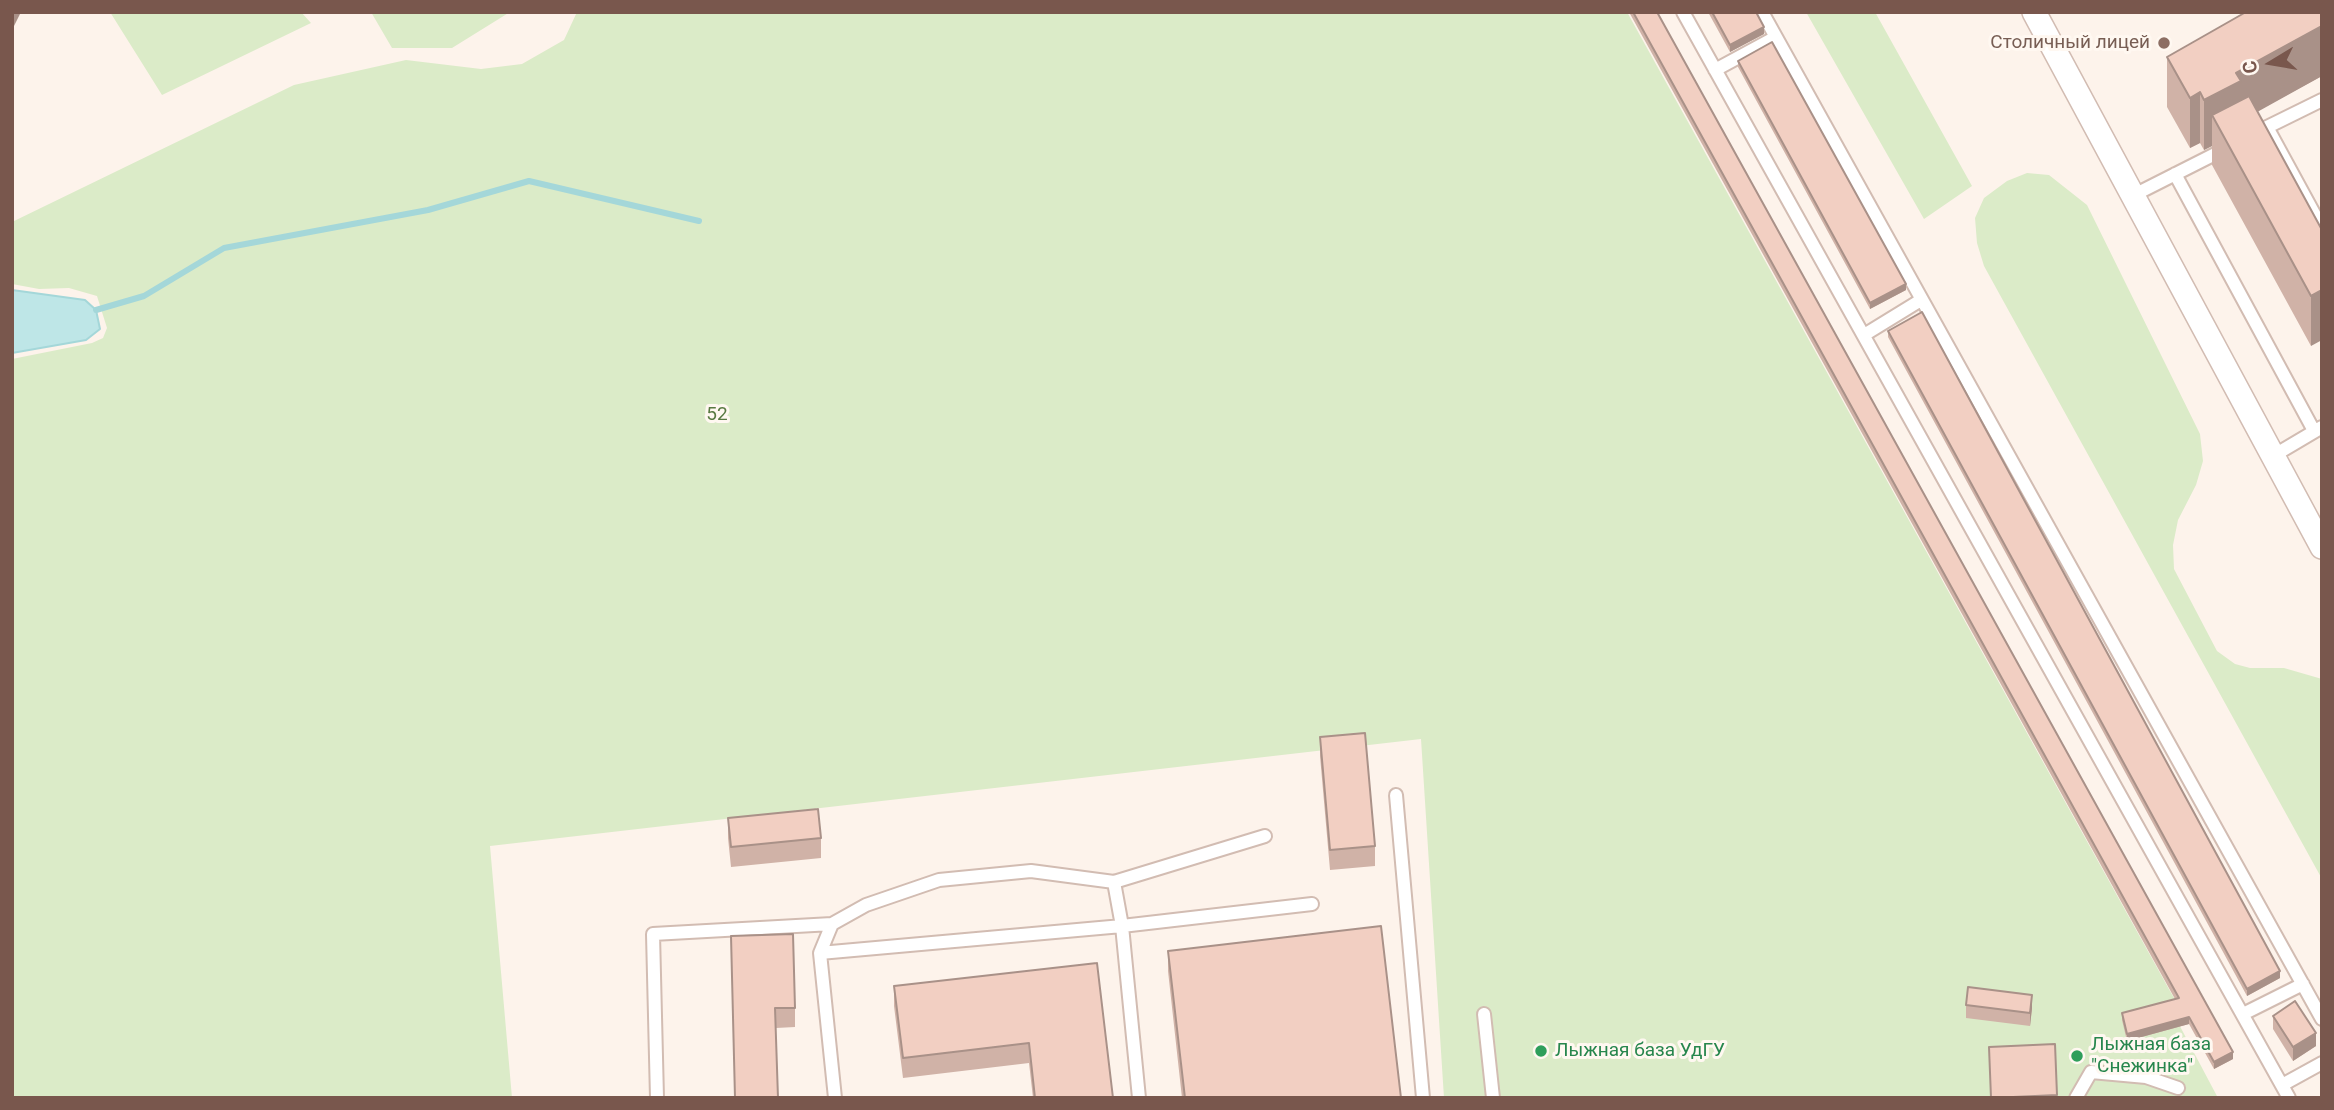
<!DOCTYPE html>
<html>
<head>
<meta charset="utf-8">
<style>
	body { margin:0 }
	#map { position:relative; width:2334px; height:1110px; overflow:hidden; background:#fdf3eb; font-family:Roboto,sans-serif }
	canvas { display:block }
	.frame { position:absolute; inset:0; border:14px solid #79574d; pointer-events:none }
	.north { position:absolute; left:2236px; top:28px; width:70px; height:70px; -webkit-text-stroke:5px #fff8f1; paint-order:stroke; rotate:259deg; font-size:19px; font-weight:700; line-height:28px; text-align:center; color:#79574d }
	.north::after { content:''; display:block; margin:auto; width:24px; height:32px; background:#79574d; clip-path:polygon(50% 0,100% 100%,50% 72%,0 100%) }
</style>
</head>
<body>
<div id="map">
<canvas width="2334" height="1110"></canvas>
<div class="frame"></div>
<div class="north">С</div>
</div>
<script>
const ctx = document.querySelector('canvas').getContext('2d');
ctx.lineJoin = 'round';
function fill(path, color) { ctx.fillStyle = color; ctx.fill(path, 'evenodd'); }
const shape = rows => new Path2D(rows.map(r => 'M' + r).join(''));
function trace(path, color, width, dash) { ctx.strokeStyle = color; ctx.lineWidth = width; ctx.lineCap = dash ? 'butt' : 'round'; ctx.setLineDash(dash || []); ctx.stroke(path); }
function label(font, color, halo, rows, align = 'center') {
  ctx.font = font + ' Roboto,sans-serif'; ctx.lineWidth = 6; ctx.setLineDash([]); ctx.textBaseline = 'middle'; ctx.strokeStyle = halo; ctx.fillStyle = color; for (const [text, x, y, turn = 0] of rows) {
    ctx.save(); ctx.translate(x, y); ctx.rotate((+turn || 0) * Math.PI / 180); ctx.textAlign = isNaN(turn) ? turn : align; if (halo) ctx.strokeText(text, 0, 0); ctx.fillText(text, 0, 0); ctx.restore();
  }
}
const green = shape([
	[110,12,301,12,311,23,162,95],
	[371,12,510,12,452,48,392,48],
	[577,12,1627,12,2170,991,2181,1010,2174,1015,2218,1098,1444,1098,1421,739,490,846,512,1098,12,1098,12,359,92,343,103,338,107,328,97,296,69,288,39,289,12,284,12,222,294,85,406,60,481,69,522,64,564,40],
	[1806,12,1875,12,1972,186,1924,219],
	[2027,173,2049,175,2087,205,2200,434,2203,461,2196,485,2178,520,2173,545,2174,569,2217,651,2235,664,2250,668,2284,668,2322,679,2322,879,1984,266,1977,243,1975,218,1984,198,2007,181]
]);
const water = shape([
	[12,290,85,300,96,310,100,329,86,340,12,353,12,290]
]);
const stream = shape([
	[96,310,144,296,224,248,428,210,529,181,699,221]
]);
const service = shape([
	[1683,12,2289,1098],
	[1762,12,2322,1019],
	[1715,70,1776,37],
	[2267,127,2322,228],
	[2253,134,2322,100],
	[2175,174,2313,429],
	[2132,196,2225,149],
	[1864,335,1921,300],
	[2273,456,2322,427],
	[1396,795,1423,1098],
	[820,953,832,924,866,905,939,880,1031,871,1114,882,1265,836],
	[1484,1014,1493,1098],
	[2243,1014,2303,984],
	[2282,1085,2322,1063],
	[657,1098,653,934,832,924],
	[835,1098,820,953,1122,926,1114,882],
	[1139,1098,1122,926,1312,904],
	[2076,1098,2091,1072,2146,1077,2178,1088]
]);
const minor = shape([
	[2034,12,2322,547]
]);
const wall = shape([
	[1629,12,1657,12,2233,1059,2214,1069,2189,1024,2127,1041,2122,1020,2122,1013,2175,999],
	[1708,12,1756,12,1764,34,1730,52],
	[2167,57,2322,76,2257,111,2322,230,2311,346,2212,165,2212,146,2204,150,2200,143,2190,148,2167,107],
	[1738,61,1906,290,1870,309,1738,67],
	[1888,331,2280,978,2247,996,1888,337],
	[1320,737,1375,846,1375,866,1330,870,1320,756],
	[728,818,821,838,821,858,731,867,728,838],
	[731,936,795,1008,795,1027,776,1028],
	[1168,951,1401,1098,1182,1098,1168,971],
	[1097,963,1113,1098,1033,1098,1029,1063,903,1078,894,1006,894,986],
	[1966,1005,2032,1008,2030,1026,1966,1018],
	[2273,1016,2316,1046,2293,1061,2273,1029],
	[2055,1044,2057,1098,1991,1098,1989,1047]
]);
const shadedWall = shape([
	[12,12,21,12,12,30],
	[2322,26,2322,76,2241,121,2212,115,2212,146,2204,150,2204,100,2236,73],
	[1764,27,1764,34,1730,52,1730,45],
	[2200,92,2200,143,2190,148,2190,98],
	[1906,284,1906,290,1870,309,1870,303],
	[2322,290,2322,340,2311,346,2311,296],
	[2280,971,2280,978,2247,996,2247,989],
	[2032,995,2032,1008,2030,1026,2030,1013],
	[2189,1017,2189,1024,2127,1041,2127,1034],
	[2316,1033,2316,1046,2293,1061,2293,1047],
	[2233,1052,2233,1059,2214,1069,2214,1062]
]);
const building = shape([
	[1633,12,1657,12,2233,1052,2214,1062,2189,1017,2127,1034,2122,1013,2179,998,1633,12],
	[1712,12,1756,12,1764,27,1730,45,1712,12],
	[2246,12,2322,12,2322,26,2236,73,2241,81,2204,100,2200,92,2190,98,2167,57,2246,12],
	[1772,42,1906,284,1870,303,1738,61,1772,42],
	[2249,96,2322,230,2322,290,2311,296,2212,115,2249,96],
	[1922,312,2280,971,2247,989,1888,331,1922,312],
	[1365,733,1375,846,1330,850,1320,737,1365,733],
	[818,809,821,838,731,847,728,818,818,809],
	[1381,926,1401,1098,1185,1098,1168,951,1381,926],
	[793,934,795,1008,775,1008,778,1098,735,1098,731,936,793,934],
	[1097,963,1113,1098,1035,1098,1029,1043,903,1058,894,986,1097,963],
	[1968,987,2032,995,2030,1013,1966,1005,1968,987],
	[2295,1001,2316,1033,2293,1047,2273,1016,2295,1001],
	[2055,1044,2057,1095,1991,1098,1989,1047,2055,1044]
]);
const markers = [
	[2164,43,7,"#8d6e63"],
	[1541,1051,7,"#2e9e5b"],
	[2077,1056,7,"#2e9e5b"]
];
const educationNames = [
	["Столичный лицей",2150,43]
];
const parkNames = [
	["52",717,415]
];
const leisureNames = [
	["Лыжная база",2091,1045],
	["\"Снежинка\"",2091,1067],
	["Лыжная база УдГУ",1555,1051]
];
fill(green, '#dbebc8');
fill(water, '#bee6e7');
trace(water, '#a4d7d9', 2);
trace(stream, '#a4d7d9', 6);
trace(service, '#d2bcb2', 16);
trace(minor, '#d2bcb2', 26);
trace(service, '#fff', 12);
trace(minor, '#fff', 23);
fill(wall, '#d0b2a7');
fill(shadedWall, '#a99188');
fill(building, '#f2cfc2');
trace(building, '#a99188', 2);
for (const [x, y, r, color] of markers) { const dot = new Path2D(); dot.arc(x, y, r, 0, 2 * Math.PI); ctx.fillStyle = color; ctx.fill(dot); trace(dot, '#fff8f1', 2.5); }
label('19px', '#785e54', '#fff8f1', educationNames, 'right');
label('19px', '#587941', '#fff8f1', parkNames);
label('19px', '#27864d', '#fff8f1', leisureNames, 'left');
</script>
</body>
</html>
